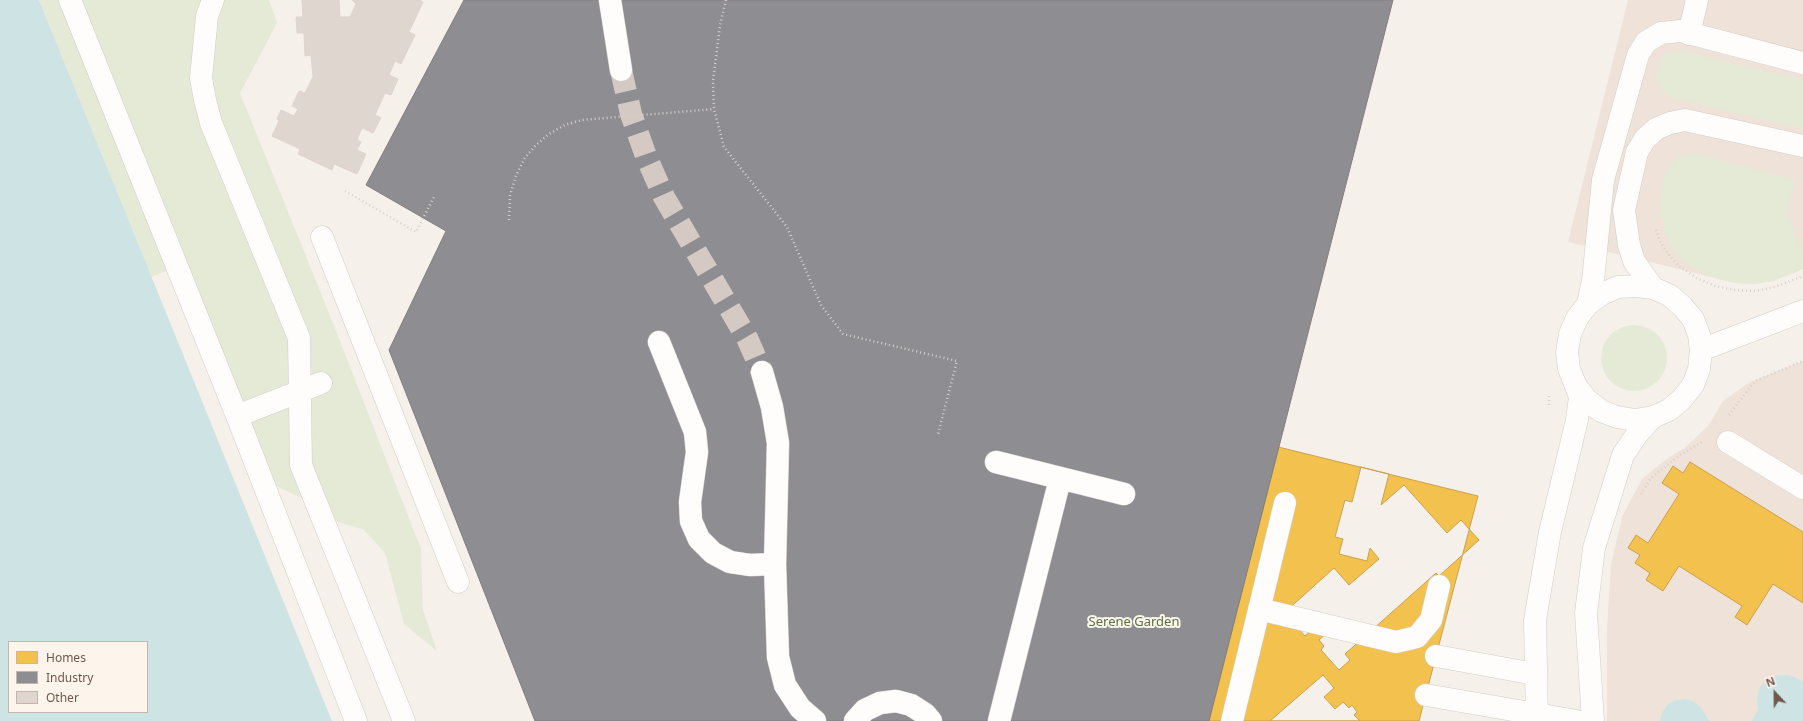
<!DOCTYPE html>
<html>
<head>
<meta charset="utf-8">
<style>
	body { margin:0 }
	#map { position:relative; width:1803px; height:721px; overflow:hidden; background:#f6f0ea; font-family:"Noto Sans",sans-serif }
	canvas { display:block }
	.legend { position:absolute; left:8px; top:641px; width:140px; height:72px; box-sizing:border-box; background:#fdf5ec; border:1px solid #c5b6ad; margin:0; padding:5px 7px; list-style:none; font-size:12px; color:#70574e }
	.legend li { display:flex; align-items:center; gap:8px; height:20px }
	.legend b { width:20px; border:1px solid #c5b6ad }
	.north { position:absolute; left:1755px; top:673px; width:40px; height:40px; -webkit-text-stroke:3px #fdf5ec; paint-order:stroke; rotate:338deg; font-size:11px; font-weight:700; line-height:16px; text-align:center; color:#70574e }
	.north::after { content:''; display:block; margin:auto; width:14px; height:18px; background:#70574e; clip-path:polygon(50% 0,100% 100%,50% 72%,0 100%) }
</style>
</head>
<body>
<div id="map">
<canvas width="1803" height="721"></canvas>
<ul class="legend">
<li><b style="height:11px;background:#f2c14e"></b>Homes</li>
<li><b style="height:11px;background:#8d8d92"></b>Industry</li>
<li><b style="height:11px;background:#dfd6d0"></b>Other</li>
</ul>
<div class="north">N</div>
</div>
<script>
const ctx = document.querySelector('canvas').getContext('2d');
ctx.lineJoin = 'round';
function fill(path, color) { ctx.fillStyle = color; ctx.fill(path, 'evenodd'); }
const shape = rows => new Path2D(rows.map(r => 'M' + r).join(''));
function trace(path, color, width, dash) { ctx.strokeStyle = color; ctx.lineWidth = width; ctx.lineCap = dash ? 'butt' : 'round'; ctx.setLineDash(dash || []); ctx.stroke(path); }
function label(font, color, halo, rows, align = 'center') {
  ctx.font = font + ' "Noto Sans",sans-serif'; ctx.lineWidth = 4; ctx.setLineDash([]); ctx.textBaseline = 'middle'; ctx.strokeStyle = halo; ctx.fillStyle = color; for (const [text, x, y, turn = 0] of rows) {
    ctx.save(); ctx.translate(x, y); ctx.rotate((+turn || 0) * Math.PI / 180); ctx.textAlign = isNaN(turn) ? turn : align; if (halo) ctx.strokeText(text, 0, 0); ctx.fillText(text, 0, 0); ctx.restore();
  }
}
const residential = shape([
	[1628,0,1803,0,1803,269,1773,281,1754,284,1736,283,1568,242],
	[1803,361,1803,721,1607,721,1607,629,1611,565,1622,517,1642,479,1668,458,1686,447,1708,426,1723,401,1750,382]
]);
const green = shape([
	[39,0,269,0,277,23,240,93,331,318,421,549,423,610,437,651,404,624,385,553,364,530,333,520,308,501,249,473,168,270,151,277],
	[1676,51,1687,52,1803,80,1803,129,1670,97,1661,90,1658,85,1656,75,1657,69,1661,59,1665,55],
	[1691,154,1702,155,1795,180,1787,211,1803,254,1803,269,1773,281,1754,284,1736,283,1717,279,1700,272,1684,261,1673,249,1667,238,1660,213,1661,199,1666,170,1673,162,1681,156],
	'1601 358a33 33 0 1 1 66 0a33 33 0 1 1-66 0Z'
]);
const water = shape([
	[0,0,39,0,332,721,0,721],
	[9,642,147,642,147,712,9,712],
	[1778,675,1789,675,1799,679,1803,682,1803,721,1752,721,1758,709,1757,698,1760,687,1768,680],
	[1685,699,1694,702,1701,708,1709,721,1660,721,1662,713,1667,705,1676,700]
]);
const homes = shape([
	[490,215,526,224,589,267,576,321,615,331,614,350,615,368,620,385,627,401,637,414,649,427,663,436,641,524,745,611,741,659,727,721,548,721,548,720,581,693,603,596,489,568,482,551,473,501,494,420,421,402,412,381,490,215],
	[495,223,540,239,534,255,489,240,495,223],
	[506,237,577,262,557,316,564,318,550,356,581,376,564,401,539,385,522,379,516,396,464,377,459,390,426,379,436,353,442,355,463,300,477,304,495,256,499,257,506,237],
	[967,371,1045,389,1039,414,1097,428,1103,404,1478,496,1419,721,962,721,1009,532,929,514,967,371],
	[557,408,631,424,618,479,626,481,617,520,650,536,636,563,610,551,592,547,588,564,534,552,531,566,497,558,502,532,509,533,522,476,537,479,548,428,552,429,557,408],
	[1690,462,1803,532,1803,603,1773,584,1747,625,1735,617,1742,606,1679,566,1663,591,1646,580,1650,573,1635,563,1640,555,1628,548,1636,535,1648,543,1679,494,1662,483,1673,466,1683,473,1690,462],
	[1361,467,1389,474,1381,505,1404,485,1447,533,1461,520,1479,540,1439,576,1436,573,1345,654,1350,660,1339,670,1321,650,1324,646,1319,640,1330,630,1322,621,1305,636,1284,613,1334,568,1349,585,1379,559,1370,548,1367,561,1339,554,1343,539,1335,537,1345,500,1352,502,1361,467],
	[626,573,701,581,694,637,702,638,697,678,732,690,722,718,694,709,676,707,674,721,643,721,618,718,618,721,583,721,585,702,592,702,599,644,614,645,619,593,624,594,626,573],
	[1323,675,1334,688,1324,697,1335,709,1343,702,1349,708,1352,705,1357,712,1354,715,1360,721,1270,721,1323,675]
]);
const industry = shape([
	[464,0,1393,0,1209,721,535,721,389,350,446,231,366,185,464,0]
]);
const building = shape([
	[302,0,339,0,340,17,350,17,356,4,352,0,419,0,423,2,409,32,415,35,401,64,395,61,389,75,398,79,391,95,385,93,375,115,381,118,373,133,362,128,357,140,361,142,357,150,366,154,357,174,334,164,332,170,298,154,300,149,272,136,279,121,277,119,281,110,294,116,298,109,292,106,299,91,305,93,313,77,311,55,305,56,304,33,297,33,296,17,303,17,302,0]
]);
const minorTunnel = shape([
	[621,70,631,114,646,156,664,197,747,338,762,372]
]);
const path = shape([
	[726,0,720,25,713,81,714,109,724,147,787,227,821,305,843,334,957,361,938,434],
	[345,191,416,232,434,197],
	[1656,230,1660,241,1668,254,1680,267,1697,278,1715,286,1735,290,1755,291,1775,287,1803,276],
	[1549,396,1549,407],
	[1729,415,1755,381,1803,361],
	[1641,494,1651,478,1680,455,1702,442]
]);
const minor = shape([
	[70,0,237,416,356,721],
	[213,0,207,16,201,78,205,100,211,123,299,338,301,465,404,721],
	[610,0,621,70],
	[1689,34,1697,0],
	[322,237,458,582],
	[1653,288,1634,261,1629,245,1624,210,1637,152,1645,139,1656,129,1670,123,1685,120,1803,146],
	[1588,304,1593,281,1603,180,1638,55,1646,42,1661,33,1681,31,1803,63],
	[659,342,695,432,697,452,690,502,691,521,699,539,713,553,730,562,750,565,775,564],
	[1701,350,1803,311],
	[762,372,772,407,778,443,775,564,778,657,785,685,800,708,815,721],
	[237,416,321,383],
	[1728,442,1803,488],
	[996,462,1124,494],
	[1259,609,1396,642,1417,637,1431,620,1439,586],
	[1436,656,1535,674],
	[1426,695,1577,721],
	[855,721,865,710,880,703,896,701,911,705,925,714,931,721],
	[999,721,1060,479],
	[1232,721,1285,503],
	[1537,721,1535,620,1550,532,1577,420,1580,397,1576,386],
	[1593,721,1586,613,1594,548,1623,455,1638,433,1653,417,1669,410,1682,399,1693,385,1699,369,1701,350,1699,335,1693,319,1682,306,1669,295,1653,288,1636,286,1618,287,1602,294,1588,304,1577,318,1570,334,1567,352,1569,369,1576,386,1587,400,1601,411,1617,417,1635,420,1653,417]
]);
const pathBridge = shape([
	[509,220,510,195,516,176,524,159,536,145,549,134,565,125,582,120,714,109]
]);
const parkNames = [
	["Serene Garden",1134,622]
];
fill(residential, '#eee2d9');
fill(green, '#e4ead6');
fill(water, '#cee4e4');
fill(homes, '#f2c14e');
trace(homes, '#cba14e', 1);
fill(industry, '#8d8d92');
trace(industry, '#847d7e', 1);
fill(building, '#dfd6d0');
trace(building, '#ded3cd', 1);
trace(minorTunnel, '#d4cac3', 22, [22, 11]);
trace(minor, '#d3ccc6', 23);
trace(path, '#d7cfcb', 2.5, [1, 3]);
trace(minor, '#fefdfc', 22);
trace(pathBridge, '#d7cfcb', 2.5, [1, 3]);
label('13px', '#597547', '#fdf5ec', parkNames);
</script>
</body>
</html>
